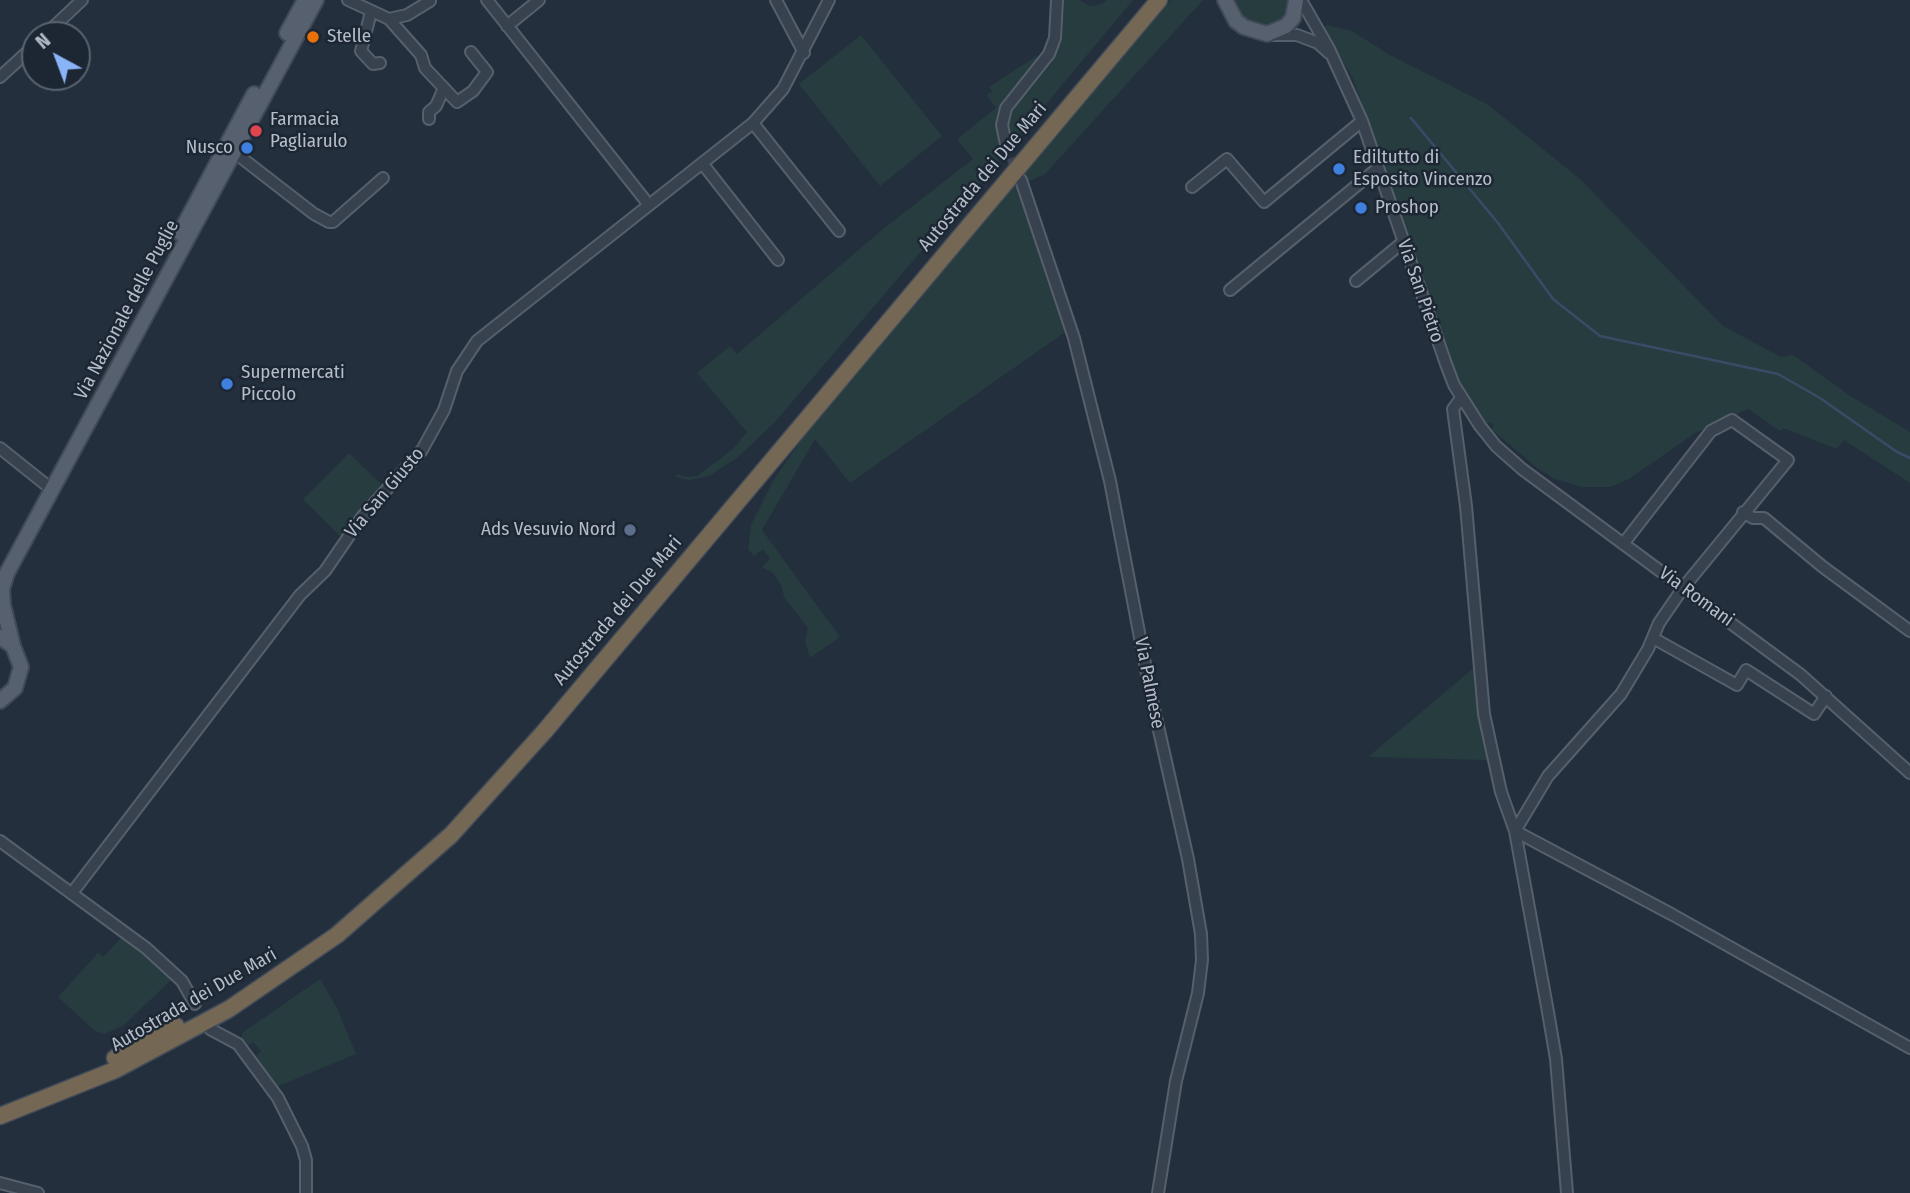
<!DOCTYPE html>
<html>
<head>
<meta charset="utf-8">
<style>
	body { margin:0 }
	#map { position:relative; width:1910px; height:1193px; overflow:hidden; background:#242f3e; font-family:"Fira Sans Condensed",sans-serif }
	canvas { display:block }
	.north { position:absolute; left:21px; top:21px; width:70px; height:70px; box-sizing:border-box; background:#1d2633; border:2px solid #59626f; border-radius:50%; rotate:319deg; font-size:19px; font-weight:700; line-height:28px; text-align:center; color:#b4bcc9 }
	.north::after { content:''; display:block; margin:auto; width:24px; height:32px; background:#8ab4f8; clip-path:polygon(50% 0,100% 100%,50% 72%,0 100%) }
</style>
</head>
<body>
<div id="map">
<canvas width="1910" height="1193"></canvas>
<div class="north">N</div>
</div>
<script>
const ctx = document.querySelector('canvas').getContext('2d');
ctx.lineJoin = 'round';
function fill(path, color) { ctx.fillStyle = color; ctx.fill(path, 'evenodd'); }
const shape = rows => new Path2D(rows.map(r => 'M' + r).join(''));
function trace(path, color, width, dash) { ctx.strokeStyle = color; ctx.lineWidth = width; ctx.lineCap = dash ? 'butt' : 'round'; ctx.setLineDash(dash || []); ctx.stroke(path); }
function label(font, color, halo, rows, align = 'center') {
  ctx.font = font + ' "Fira Sans Condensed",sans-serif'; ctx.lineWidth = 5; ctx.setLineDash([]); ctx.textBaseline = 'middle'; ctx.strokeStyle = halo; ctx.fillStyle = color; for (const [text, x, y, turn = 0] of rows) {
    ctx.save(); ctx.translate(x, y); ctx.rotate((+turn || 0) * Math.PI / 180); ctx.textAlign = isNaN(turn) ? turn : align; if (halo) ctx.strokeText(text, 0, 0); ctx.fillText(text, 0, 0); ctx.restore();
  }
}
const green = shape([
	[1060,0,1079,0,1089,6,1099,5,1107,0,1133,0,1012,145,1008,137,1007,115,1011,106,1050,64,1055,52],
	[1171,0,1203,0,1045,174,1025,183,1023,176],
	[1232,0,1292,0,1292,13,1271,30,1244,22],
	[1327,25,1352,31,1390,55,1487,104,1580,179,1723,326,1781,357,1793,355,1849,395,1910,432,1910,483,1844,440,1837,449,1783,428,1780,431,1748,409,1695,433,1629,479,1610,487,1581,487,1553,478,1537,468,1491,429,1494,426,1490,422,1487,425,1475,410,1457,376,1353,79,1323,28],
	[861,35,942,136,880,186,799,84],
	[1047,53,1011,97,1000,139,1006,152,775,422,738,457,709,476,689,480,677,477,676,474,687,477,697,476,733,449,747,432,697,373,730,346,737,354,883,229,973,159,957,139,996,108,987,95,992,91,989,87,1035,57],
	[1018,182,1068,330,850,483,815,439,762,530,840,637,810,658,805,641,808,628,784,597,782,587,773,573,762,567,770,559,763,549,754,556,748,549,751,525,774,479,806,434],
	[349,453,385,488,342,538,303,499],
	[1475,667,1488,760,1368,757],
	[123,936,174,977,124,1025,104,1034,95,1031,58,997,98,953,103,957],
	[320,979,337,1008,356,1054,276,1087,256,1056,261,1051,253,1042,247,1046,241,1040,242,1033]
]);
const stream = shape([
	[1411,118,1498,223,1553,299,1600,336,1778,374,1820,398,1897,452,1910,458]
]);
const minorTunnel = shape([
	[1006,144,1018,174]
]);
const minor = shape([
	[348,0,389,19,407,15,430,1],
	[487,0,649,205],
	[776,0,804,53],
	[1301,0,1329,49,1362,121,1446,364,1454,385,1480,426,1496,446,1522,469,1801,675,1910,773],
	[371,12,361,51,373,64,380,63],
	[389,19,421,55,425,68,457,102,473,91,487,72,471,52],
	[507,26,539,0],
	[45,35,82,0],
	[1270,35,1297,35,1318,43,1329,53],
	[0,77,35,45],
	[429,119,429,112,436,106,444,88],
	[753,123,839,231],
	[1006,144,1002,125,1006,108,1049,54,1055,38,1057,0],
	[234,152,314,214,329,222,333,222,383,178],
	[702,163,778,260],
	[1021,180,1074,338,1110,481,1151,695,1188,859,1201,934,1202,960,1198,993,1176,1081,1158,1193],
	[1192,187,1227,159,1264,202,1362,121],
	[1356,281,1403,242],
	[1230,290,1378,168],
	[1461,398,1453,409,1466,506,1484,714,1501,792,1515,831,1548,1012,1556,1059,1567,1193],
	[0,448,45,484],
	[1743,512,1753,518,1764,518,1823,567,1910,631],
	[1653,638,1737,685,1746,670,1814,714,1826,696],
	[1515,831,1548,776,1621,694,1648,649,1659,623,1683,588,1788,460,1732,420,1711,431,1623,544],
	[1515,831,1673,915,1910,1048],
	[0,841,146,948,182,981,195,1004],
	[72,893,300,595,325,571,362,517,422,450,444,410,457,371,477,341,753,123,783,89,829,0],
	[210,1029,238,1044,278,1098,302,1146,306,1160,306,1193],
	[0,1183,38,1193]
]);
const major = shape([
	[1225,0,1236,21,1244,27,1267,34,1286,26,1293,18,1296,0],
	[287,33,305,0],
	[180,233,254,94],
	[0,637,13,646,21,667,15,688,0,701],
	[13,646,3,605,2,589,7,573,316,0]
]);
const highway = shape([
	[115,1058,176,1026],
	[0,1116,115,1070,229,1009,337,935,451,835,544,732,1159,0]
]);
const markers = [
	[313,37,7,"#e8710a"],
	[256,131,7,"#e0444e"],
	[247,148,7,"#3f7fe0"],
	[1339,169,7,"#3f7fe0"],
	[1361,208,7,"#3f7fe0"],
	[227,384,7,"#3f7fe0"],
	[630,530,7,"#5c6f8a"]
];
const poiNames = [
	["Stelle",327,37],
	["Farmacia",270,120],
	["Pagliarulo",270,142],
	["Nusco",233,148,"right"],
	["Ediltutto di",1353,158],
	["Esposito Vincenzo",1353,180],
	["Proshop",1375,208],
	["Supermercati",241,373],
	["Piccolo",241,395],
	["Ads Vesuvio Nord",616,530,"right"]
];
const streetNames = [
	["Autostrada dei Due Mari",983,177,-50],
	["Via San Pietro",1420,291,71],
	["Via Nazionale delle Puglie",127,310,-62],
	["Via San Giusto",385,493,-50],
	["Via Romani",1696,597,36],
	["Autostrada dei Due Mari",618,611,-50],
	["Via Palmese",1149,683,79],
	["Autostrada dei Due Mari",194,1000,-30]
];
fill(green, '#263c3f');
trace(stream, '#394c67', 2.5);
trace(minorTunnel, '#3a4453', 10, [10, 5]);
trace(minor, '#565f6c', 14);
trace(major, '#414a57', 18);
trace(highway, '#434c59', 19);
trace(minor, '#38414e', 10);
trace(major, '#56606e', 14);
trace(highway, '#746855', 16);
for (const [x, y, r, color] of markers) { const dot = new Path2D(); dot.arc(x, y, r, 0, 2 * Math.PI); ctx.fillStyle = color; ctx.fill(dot); trace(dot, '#1d2633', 2.5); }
label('19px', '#b4bcc9', '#1d2633', poiNames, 'left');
label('19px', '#b4bcc9', '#1d2633', streetNames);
</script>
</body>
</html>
